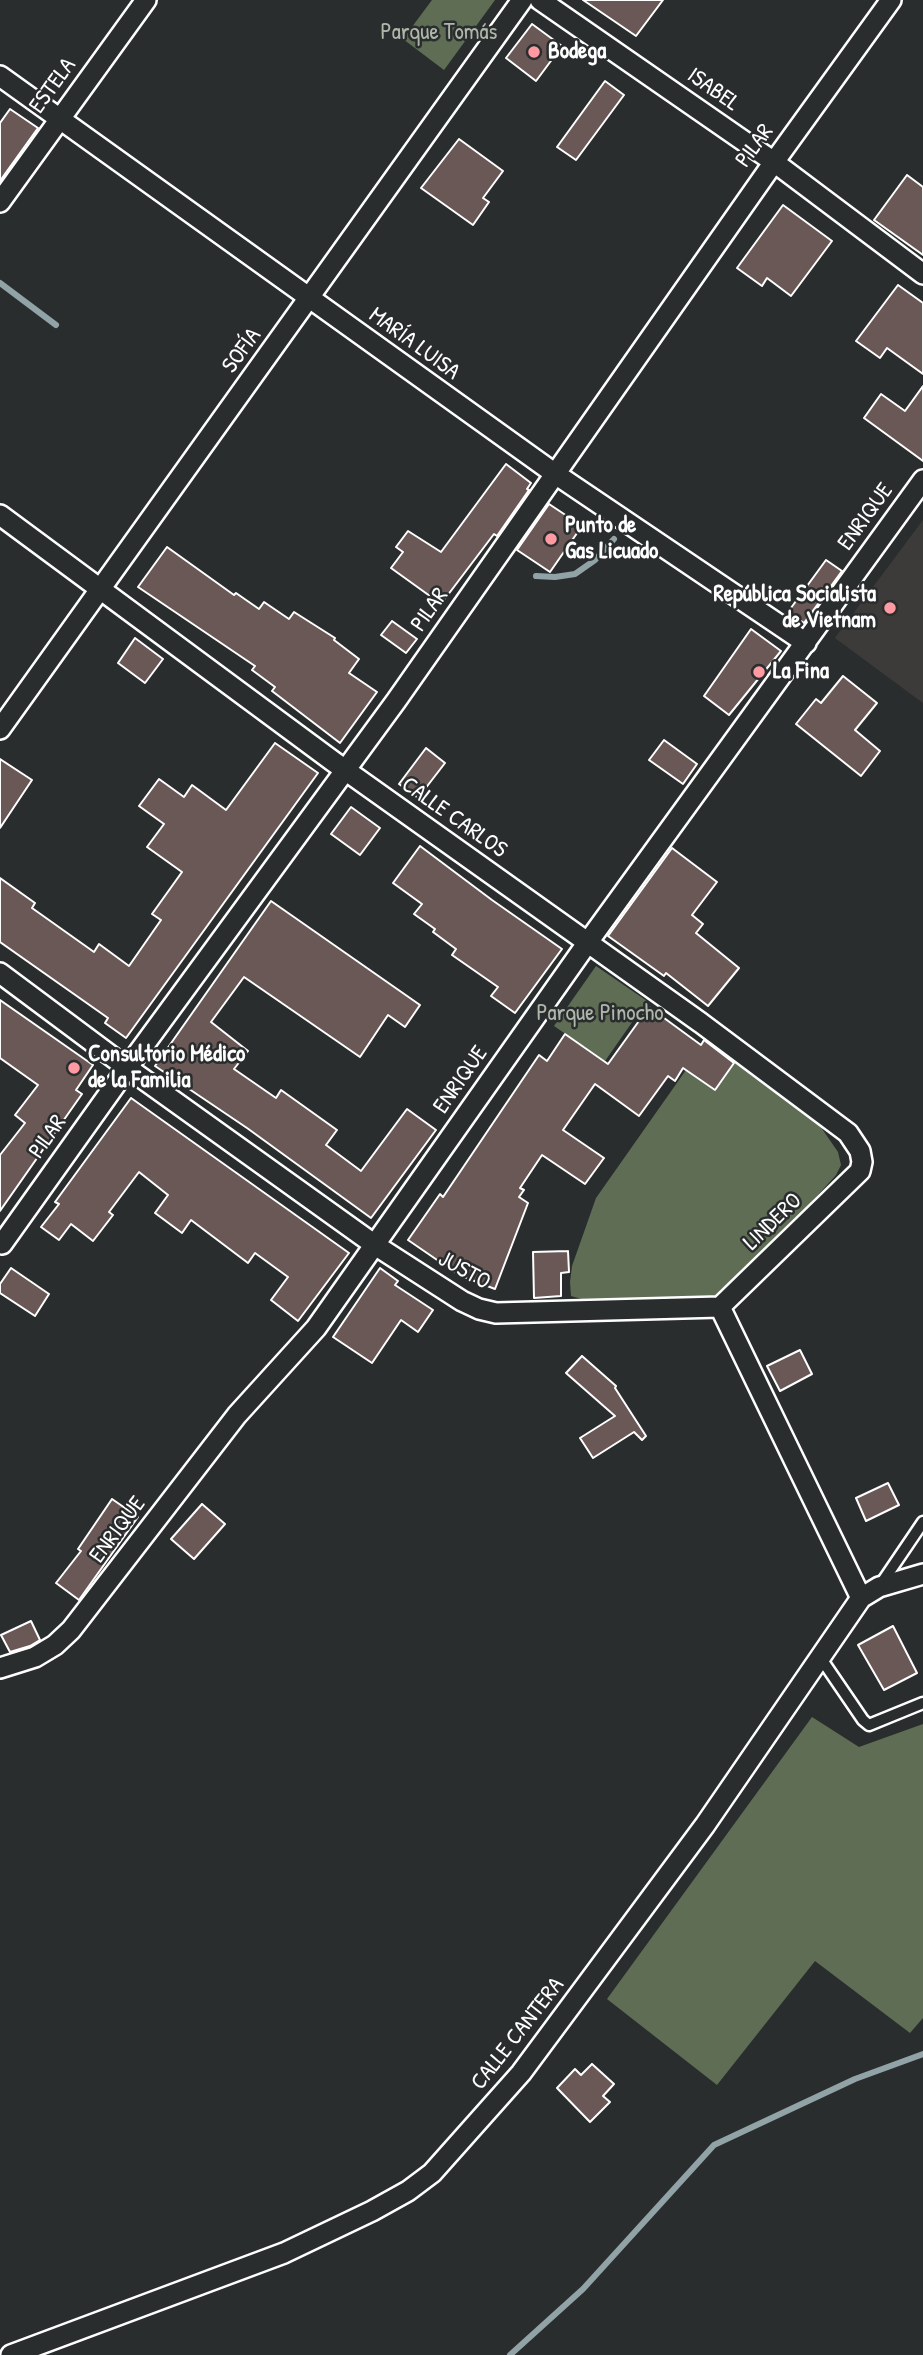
<!DOCTYPE html>
<html>
<head>
<meta charset="utf-8">
<style>
	body { margin:0 }
	canvas { display:block; background:#2a2d2e }
</style>
</head>
<body>
<canvas width="923" height="2355"></canvas>
<script>
const ctx = document.querySelector('canvas').getContext('2d');
ctx.lineJoin = 'round';
function fill(path, color) { ctx.fillStyle = color; ctx.fill(path, 'evenodd'); }
const shape = rows => new Path2D(rows.map(r => 'M' + r).join(''));
function trace(path, color, width, dash) { ctx.strokeStyle = color; ctx.lineWidth = width; ctx.lineCap = dash ? 'butt' : 'round'; ctx.setLineDash(dash || []); ctx.stroke(path); }
function label(font, color, halo, rows, align = 'center') {
  ctx.font = font + ' "Patrick Hand",sans-serif'; ctx.lineWidth = 5; ctx.setLineDash([]); ctx.textBaseline = 'middle'; ctx.strokeStyle = halo; ctx.fillStyle = color; for (const [text, x, y, turn = 0] of rows) {
    ctx.save(); ctx.translate(x, y); ctx.rotate((+turn || 0) * Math.PI / 180); ctx.textAlign = isNaN(turn) ? turn : align; if (halo) ctx.strokeText(text, 0, 0); ctx.fillText(text, 0, 0); ctx.restore();
  }
}
const built = shape([
	[923,520,923,703,835,638]
]);
const green = shape([
	[432,0,495,0,444,70,403,39],
	[596,966,647,1001,605,1061,554,1026],
	[737,1060,820,1126,838,1152,841,1165,836,1175,798,1217,717,1298,582,1299,571,1296,570,1282,572,1266,596,1198,686,1070,715,1091],
	[812,1717,859,1747,923,1724,923,2018,910,2033,815,1961,717,2085,607,1999]
]);
const stream = shape([
	[0,283,56,325],
	[536,576,555,577,575,574,595,560,614,539],
	[510,2355,583,2289,714,2145,855,2079,923,2054]
]);
const building = shape([
	[583,0,663,0,636,36,583,0],
	[532,24,562,46,536,81,506,58,532,24],
	[605,81,624,95,576,160,557,147,605,81],
	[10,109,38,128,0,181,0,123,10,109],
	[459,139,503,171,483,198,489,202,473,225,421,188,459,139],
	[907,175,923,187,923,255,874,220,907,175],
	[783,205,832,241,791,296,767,278,762,286,737,268,783,205],
	[898,285,923,303,923,374,887,348,880,358,856,341,898,285],
	[923,386,923,461,864,418,881,394,905,411,923,386],
	[506,464,531,483,527,489,529,490,497,536,494,534,441,604,391,568,403,552,396,547,408,531,441,552,506,464],
	[549,504,582,526,550,572,517,550,549,504],
	[167,547,234,595,236,593,259,609,264,602,289,619,294,612,335,638,334,640,359,659,349,673,377,692,340,743,272,691,275,687,252,670,255,666,138,587,167,547],
	[826,560,842,571,804,623,788,612,826,560],
	[392,621,417,639,406,653,381,635,392,621],
	[751,629,781,651,729,715,704,696,751,629],
	[135,638,163,659,145,683,118,663,135,638],
	[843,676,877,703,855,730,880,751,861,776,796,724,816,699,821,703,843,676],
	[664,740,697,764,683,784,649,760,664,740],
	[275,743,318,773,126,1038,105,1023,108,1018,0,942,0,878,35,903,32,908,94,952,99,944,129,966,161,920,152,914,182,872,147,847,164,824,139,806,159,779,184,797,192,785,226,810,275,743],
	[426,748,445,763,418,798,399,784,426,748],
	[0,759,32,780,0,828,0,759],
	[351,807,380,828,360,855,331,834,351,807],
	[420,846,492,900,562,949,515,1013,491,996,498,987,452,955,456,949,433,932,435,929,414,914,422,904,393,883,420,846],
	[672,848,717,882,692,915,703,924,696,933,739,968,708,1006,666,973,664,976,608,936,672,848],
	[271,901,420,1005,405,1027,388,1015,360,1057,244,977,211,1022,248,1051,234,1069,276,1098,281,1090,337,1130,326,1145,361,1171,407,1109,436,1130,371,1218,247,1128,155,1066,271,901],
	[0,1000,93,1065,76,1090,82,1094,0,1211,0,1155,25,1123,15,1115,38,1085,0,1058,0,1000],
	[649,1007,701,1045,704,1040,734,1063,715,1090,683,1068,675,1081,668,1076,639,1116,595,1084,563,1130,604,1158,585,1184,542,1155,520,1188,524,1190,519,1197,528,1203,495,1289,459,1275,408,1240,440,1194,443,1197,539,1055,547,1061,565,1034,608,1064,649,1007],
	[131,1098,349,1253,298,1321,271,1300,288,1277,255,1253,248,1263,191,1220,182,1233,155,1213,168,1195,139,1172,109,1212,113,1215,93,1241,71,1224,59,1240,41,1227,59,1204,55,1202,131,1098],
	[568,1251,569,1272,561,1273,561,1296,534,1298,533,1252,568,1251],
	[11,1268,49,1294,35,1316,0,1293,0,1284,11,1268],
	[380,1268,398,1281,395,1285,433,1310,418,1332,401,1320,372,1363,333,1337,380,1268],
	[800,1350,812,1374,780,1391,767,1366,800,1350],
	[582,1356,616,1386,615,1388,646,1436,642,1440,634,1432,593,1458,580,1438,615,1416,566,1373,582,1356],
	[888,1483,899,1505,866,1521,856,1498,888,1483],
	[112,1499,138,1517,79,1600,56,1583,81,1551,78,1549,112,1499],
	[202,1504,225,1524,194,1559,171,1539,202,1504],
	[31,1621,40,1640,30,1646,10,1652,1,1635,31,1621],
	[893,1626,917,1673,884,1690,858,1645,893,1626],
	[592,2064,614,2084,603,2096,610,2102,590,2122,557,2088,575,2069,581,2075,592,2064]
]);
const service = shape([
	[881,1584,923,1522],
	[820,1657,863,1720,869,1725,923,1703]
]);
const minor = shape([
	[540,0,774,162,923,274],
	[0,76,554,473,806,643],
	[0,202,146,0],
	[0,515,334,762,701,1023,848,1133,860,1151,862,1162,860,1171,720,1307],
	[0,729,522,0],
	[0,973,118,1061,375,1245,462,1301,479,1309,496,1313,720,1307],
	[2,1244,133,1060,396,701,774,162,891,0],
	[720,1307,861,1598],
	[0,1668,35,1657,55,1645,71,1630,237,1415,316,1328,588,942,923,480],
	[11,2355,284,2253,372,2211,408,2191,432,2173,521,2073,705,1825,861,1598,879,1587,923,1574]
]);
const markers = [
	[534,52,7,"#ff9aa2"],
	[551,539,7,"#ff9aa2"],
	[890,608,7,"#ff9aa2"],
	[759,672,7,"#ff9aa2"],
	[74,1068,7,"#ff9aa2"]
];
const parkNames = [
	["Parque Tomás",439,33],
	["Parque Pinocho",600,1014]
];
const poiNames = [
	["Bodega",548,52],
	["Punto de",565,526],
	["Gas Licuado",565,552],
	["República Socialista",876,595,"right"],
	["de Vietnam",876,621,"right"],
	["La Fina",773,672],
	["Consultorio Médico",88,1055],
	["de la Familia",88,1081]
];
const streetNames = [
	["ESTELA",53,86,-54],
	["ISABEL",713,90,35],
	["PILAR",755,146,-54],
	["MARÍA LUISA",414,344,36],
	["SOFÍA",242,351,-54],
	["ENRIQUE",866,517,-54],
	["PILAR",430,610,-55],
	["CALLE CARLOS",454,818,35],
	["ENRIQUE",461,1080,-55],
	["PILAR",48,1137,-55],
	["LINDERO",773,1222,-44],
	["JUSTO",464,1271,29],
	["ENRIQUE",118,1530,-53],
	["CALLE CANTERA",518,2034,-52]
];
fill(built, '#3d3a3a');
fill(green, '#5f6d55');
trace(stream, '#91a3a6', 6);
fill(building, '#6a5856');
trace(building, '#fff', 2);
trace(service, '#fff', 15);
trace(minor, '#fff', 24);
trace(service, '#2a2d2e', 10);
trace(minor, '#2a2d2e', 19);
for (const [x, y, r, color] of markers) { const dot = new Path2D(); dot.arc(x, y, r, 0, 2 * Math.PI); ctx.fillStyle = color; ctx.fill(dot); trace(dot, '#2a2d2e', 2.5); }
label('23px', '#afb6aa', '#2a2d2e', parkNames);
label('bold 23px', '#fff', '#2a2d2e', poiNames, 'left');
label('23px', '#fff', '#2a2d2e', streetNames);
</script>
</body>
</html>
